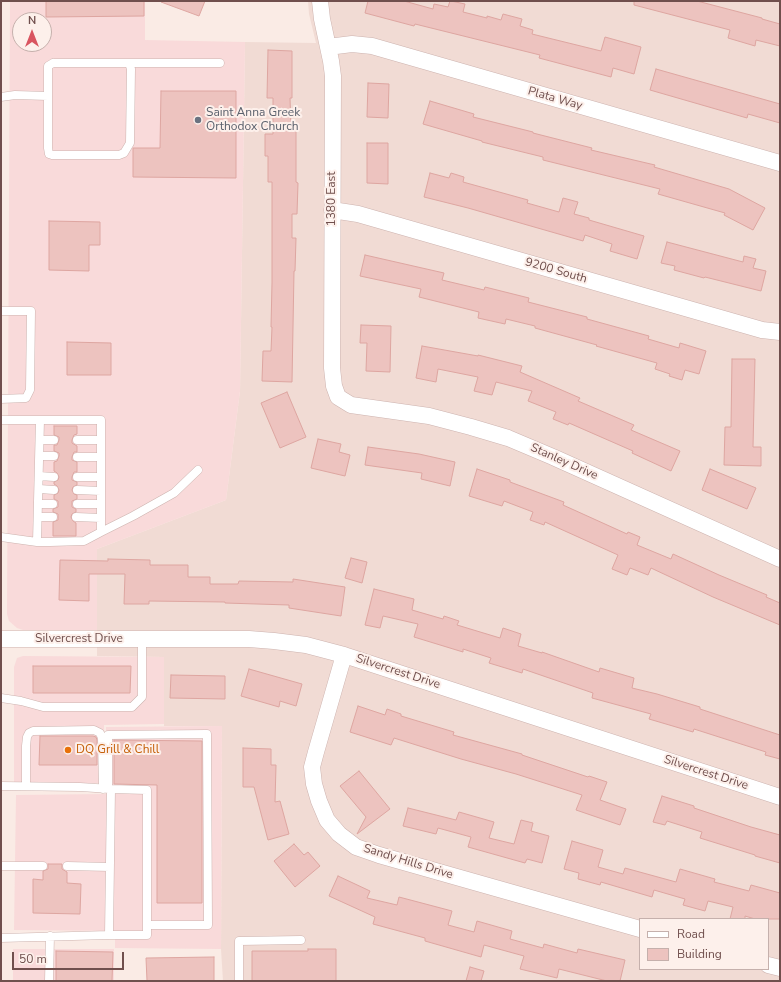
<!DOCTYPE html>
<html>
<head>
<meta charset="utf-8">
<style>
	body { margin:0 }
	#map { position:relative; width:781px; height:982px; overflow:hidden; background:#faebe5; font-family:"Nunito Sans",sans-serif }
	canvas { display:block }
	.frame { position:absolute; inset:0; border:2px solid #704f4d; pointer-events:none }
	.legend { position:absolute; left:639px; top:918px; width:130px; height:52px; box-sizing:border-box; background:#fdf0eb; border:1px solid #c5b0ac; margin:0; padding:5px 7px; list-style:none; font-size:12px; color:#704f4d }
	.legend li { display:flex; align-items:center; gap:8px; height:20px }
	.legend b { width:20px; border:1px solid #c5b0ac }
	.north { position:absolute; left:12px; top:12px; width:40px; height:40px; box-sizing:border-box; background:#fdf0eb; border:1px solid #c5b0ac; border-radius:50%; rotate:0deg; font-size:11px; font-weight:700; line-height:16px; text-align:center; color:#704f4d }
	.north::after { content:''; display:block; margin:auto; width:14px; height:18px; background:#d95560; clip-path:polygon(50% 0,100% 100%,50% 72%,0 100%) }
	.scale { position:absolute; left:12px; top:952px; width:112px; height:18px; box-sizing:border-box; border:2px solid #704f4d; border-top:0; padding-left:5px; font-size:12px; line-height:14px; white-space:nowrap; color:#704f4d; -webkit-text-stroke:3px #fdf0eb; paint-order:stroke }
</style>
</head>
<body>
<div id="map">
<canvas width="781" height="982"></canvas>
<div class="frame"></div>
<ul class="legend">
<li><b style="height:5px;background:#fff"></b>Road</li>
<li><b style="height:11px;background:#edc3bf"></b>Building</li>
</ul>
<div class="north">N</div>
<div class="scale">50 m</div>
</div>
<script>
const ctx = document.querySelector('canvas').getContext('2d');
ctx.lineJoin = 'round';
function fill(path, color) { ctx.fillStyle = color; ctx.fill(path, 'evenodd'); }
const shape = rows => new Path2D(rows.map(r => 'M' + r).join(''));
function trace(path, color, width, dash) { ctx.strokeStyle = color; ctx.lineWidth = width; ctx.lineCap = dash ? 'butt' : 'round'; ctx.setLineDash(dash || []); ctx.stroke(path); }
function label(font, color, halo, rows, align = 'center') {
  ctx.font = font + ' "Nunito Sans",sans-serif'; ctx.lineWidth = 4; ctx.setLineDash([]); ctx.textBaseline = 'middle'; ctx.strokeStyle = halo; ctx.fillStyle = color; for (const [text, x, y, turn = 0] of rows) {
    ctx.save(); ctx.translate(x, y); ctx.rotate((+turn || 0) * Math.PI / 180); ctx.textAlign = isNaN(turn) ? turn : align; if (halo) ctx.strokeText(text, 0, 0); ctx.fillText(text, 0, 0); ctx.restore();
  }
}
const residential = shape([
	[308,1,780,1,780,981,223,981,221,949,222,726,164,726,164,657,97,656,97,549,226,500,240,391,245,42,316,43,309,14],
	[640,919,768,919,768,969,640,969]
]);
const commercial = shape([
	[10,1,145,1,145,40,245,42,240,391,226,500,97,549,97,630,23,630,17,628,9,621,7,614],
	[20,20,44,20,44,44,20,44],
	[23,656,164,657,164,724,104,725,105,783,14,783,14,667,17,658],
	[222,726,221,949,115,948,115,931,14,930,16,795,106,794,106,727],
	[13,949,114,949,114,981,13,981]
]);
const building = shape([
	[46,1,144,1,144,16,46,17,46,1],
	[162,1,205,1,199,16,161,2,162,1],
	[368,1,404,1,433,9,434,4,448,7,450,1,451,1,465,4,463,12,487,18,487,16,501,20,503,14,522,19,520,26,533,30,532,34,601,51,605,37,641,47,634,74,613,68,611,77,539,58,540,55,415,24,414,26,365,13,368,1],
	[634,1,697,1,762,18,762,19,780,24,780,46,756,40,755,46,728,38,730,30,634,5,634,1],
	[268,50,292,51,292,98,290,98,291,128,296,128,296,182,298,183,297,214,292,214,292,238,296,238,295,271,294,271,292,382,262,381,263,351,271,351,272,327,271,327,272,283,272,182,268,182,268,156,265,156,265,134,273,134,273,98,267,98,268,50],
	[656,69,780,104,780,123,748,114,747,118,650,90,656,69],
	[368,83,389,84,388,118,367,117,368,83],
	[161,91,236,91,236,178,133,177,133,148,160,148,161,91],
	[430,101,474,114,473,117,533,132,533,133,592,148,591,150,655,165,654,167,729,189,765,208,753,230,724,215,725,213,658,194,660,189,543,160,543,157,482,142,482,141,423,124,430,101],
	[367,143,388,143,388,184,367,183,367,143],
	[430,173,449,178,451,173,464,177,463,182,528,200,527,203,559,212,563,198,578,202,574,214,589,218,589,220,644,236,637,259,610,251,612,244,585,235,583,241,468,208,424,197,430,173],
	[49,221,100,222,100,245,89,245,89,271,49,270,49,221],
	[667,242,743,262,744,256,756,259,753,268,766,271,761,291,705,277,704,278,674,270,675,266,661,263,667,242],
	[365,255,444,273,442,280,484,290,485,287,529,298,528,302,587,317,587,319,649,336,648,339,679,348,680,343,706,351,699,374,685,370,682,380,669,376,670,374,655,369,657,363,596,346,597,345,535,328,535,326,506,319,505,324,478,318,479,312,419,297,421,289,360,276,365,255],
	[361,325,391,326,390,372,366,371,367,343,360,343,361,325],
	[67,342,111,343,111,375,67,375,67,342],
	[422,346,478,356,478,355,522,366,520,372,580,398,578,401,634,425,631,430,680,451,671,471,632,453,633,451,569,423,568,425,553,419,556,412,528,401,532,391,496,382,492,395,474,391,478,377,438,369,436,382,416,378,422,346],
	[732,359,755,359,753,447,761,447,761,466,724,465,725,427,731,427,732,359],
	[287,392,306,437,280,448,261,403,287,392],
	[54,426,77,426,77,434,74,435,72,440,72,443,77,446,77,452,74,452,72,457,72,460,77,462,77,472,74,472,72,477,72,480,77,482,77,485,73,487,72,490,74,494,77,495,77,499,72,501,72,507,76,509,76,512,72,514,71,517,73,521,76,523,76,536,53,536,53,522,58,520,58,514,53,512,53,509,58,507,58,501,54,499,54,495,58,493,59,490,57,486,54,484,54,482,58,480,59,477,57,473,54,471,54,462,57,461,59,456,59,453,54,451,54,445,57,445,59,440,59,437,54,435,54,426],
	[318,439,341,444,339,452,350,455,345,476,311,468,318,439],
	[368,447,419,454,455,462,450,486,421,479,422,473,365,465,368,447],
	[477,469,510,480,510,482,564,502,563,505,627,534,628,532,640,537,637,545,671,559,673,554,719,575,767,595,766,597,780,603,780,625,713,597,651,568,648,575,630,568,627,575,612,569,618,555,545,522,544,525,530,520,533,512,504,501,502,506,469,496,477,469],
	[710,469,756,488,747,509,702,490,710,469],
	[351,558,367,562,362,583,345,578,351,558],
	[108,559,150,560,150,565,188,565,188,577,210,577,210,584,238,584,239,581,293,582,293,579,345,587,341,616,289,608,289,605,225,603,225,602,149,601,149,604,124,604,125,574,89,574,89,601,59,600,60,560,108,561,108,559],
	[374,589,414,599,412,610,443,619,444,616,459,621,457,625,500,638,503,628,521,634,518,646,542,653,542,652,599,672,600,668,634,678,632,688,657,694,700,707,700,709,780,735,780,759,765,755,766,752,694,729,693,732,649,719,651,714,592,698,593,693,523,669,522,673,489,663,491,658,463,649,463,652,414,637,418,624,383,616,380,628,365,625,374,589],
	[33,666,131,666,130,693,33,693,33,666],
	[249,669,302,684,296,706,280,701,279,707,241,696,249,669],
	[171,675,225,676,225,699,170,698,171,675],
	[358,706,385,715,387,709,401,714,401,716,454,732,453,735,522,754,522,755,588,777,589,776,607,782,600,800,626,809,620,825,576,810,582,795,516,774,461,759,394,738,391,745,350,732,358,706],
	[40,736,93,736,96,737,97,740,97,765,39,765,40,736],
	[114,740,202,741,202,903,157,903,157,785,114,784,114,740],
	[243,748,271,749,271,765,276,765,275,802,280,801,289,834,268,840,254,787,243,787,243,748],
	[359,771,390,809,357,834,366,817,340,786,359,771],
	[662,796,694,806,694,808,751,827,780,835,780,863,755,856,755,855,700,838,702,832,667,821,665,825,653,822,662,796],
	[408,808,456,820,459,812,494,822,489,838,514,844,521,820,533,823,531,831,549,836,542,863,527,859,525,863,468,847,471,837,438,828,436,834,403,826,408,808],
	[572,841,603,850,598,867,623,874,625,868,676,882,680,869,715,879,714,882,749,891,751,885,780,893,780,919,755,919,745,916,745,919,730,919,733,907,708,901,705,911,683,905,685,899,654,890,652,897,601,882,600,885,578,879,579,873,564,869,572,841],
	[294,844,304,855,308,852,320,866,295,887,274,861,294,844],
	[48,864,62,864,62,869,67,872,67,883,81,884,80,914,33,913,33,879,43,880,43,871,48,869,48,864],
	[338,876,370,891,367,898,397,905,399,897,452,911,448,925,474,932,477,921,512,931,510,939,543,948,544,944,577,953,578,949,625,960,620,981,607,981,559,969,557,978,520,969,524,956,484,945,481,957,425,941,425,938,373,924,375,917,329,896,338,876],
	[308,949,336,949,336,981,252,981,252,951,308,951,308,949],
	[56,951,113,952,112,981,56,981,56,951],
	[214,957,214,981,147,981,146,958,214,957],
	[470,967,484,971,481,981,466,981,470,967]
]);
const service = shape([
	[53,63,129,63,131,69,130,143,124,153,119,155,52,155,49,154,48,148,48,66,53,63],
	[129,63,220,63],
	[1,97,15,95,48,96],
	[1,311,31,311,30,390,26,398,1,399],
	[1,420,101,420,101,532,84,541,50,542,37,542,1,537],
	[40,440,54,440],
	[77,440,101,440],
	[40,456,54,456],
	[77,457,101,457],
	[39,476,54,477],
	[77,477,101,477],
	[39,489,54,490],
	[77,490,101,491],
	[38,504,53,504],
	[77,504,101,504],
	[38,517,53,517],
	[76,517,101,518],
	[101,532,133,516,174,493,198,470],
	[37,542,40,420],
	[1,698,21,701,43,707,132,707,142,697,142,639],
	[1,786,80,787,111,789,109,935,1,938],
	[26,786,26,746,27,737,29,733,33,731,94,730,100,733,102,738,103,789],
	[108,789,108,735,207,734,208,925,147,925],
	[1,866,43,866],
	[67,866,110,867],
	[109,935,147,935,147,790,111,789],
	[49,981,50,936],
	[239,981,239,941,301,940]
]);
const minor = shape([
	[320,1,322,19,331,61,333,76,332,368,334,386,338,397,351,405,429,416,471,427,508,438,553,457,780,559],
	[328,47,352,44,372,46,780,163],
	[332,210,358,214,762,330,780,332],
	[1,639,249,639,274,641,306,645,344,655,780,797],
	[344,655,316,752,312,767,314,784,319,801,327,820,339,834,356,847,379,855,640,929],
	[768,965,780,968]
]);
const markers = [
	[198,120,4,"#6b7280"],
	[68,750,4,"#e8710a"]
];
const streetNames = [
	["Plata Way",555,99,16],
	["1380 East",332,199,-90],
	["9200 South",556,271,16],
	["Stanley Drive",564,462,24],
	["Silvercrest Drive",79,639],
	["Silvercrest Drive",398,672,18],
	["Silvercrest Drive",706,773,18],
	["Sandy Hills Drive",408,862,17]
];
const worshipNames = [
	["Saint Anna Greek",206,113],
	["Orthodox Church",206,127]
];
const foodNames = [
	["DQ Grill & Chill",76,750]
];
fill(residential, '#f1dbd4');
fill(commercial, '#f9dada');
fill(building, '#edc3bf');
trace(building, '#dea6a1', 1);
trace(service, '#cdb3af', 9);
trace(minor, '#cdb3af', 17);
trace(service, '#fff', 8);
trace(minor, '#fff', 16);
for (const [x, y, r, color] of markers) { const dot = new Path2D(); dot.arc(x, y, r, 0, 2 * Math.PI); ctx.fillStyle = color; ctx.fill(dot); trace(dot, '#fdf0eb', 1.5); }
label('12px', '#704f4d', '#fdf0eb', streetNames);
label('12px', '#5b616d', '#fdf0eb', worshipNames, 'left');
label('12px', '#c56008', '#fdf0eb', foodNames, 'left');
</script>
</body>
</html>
